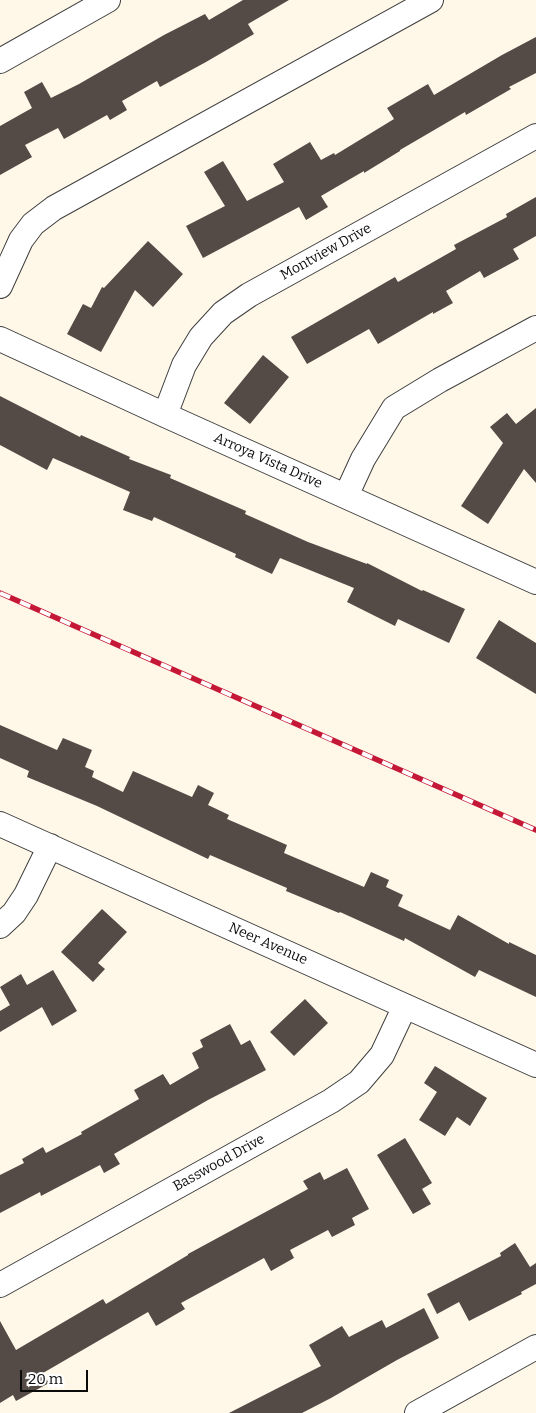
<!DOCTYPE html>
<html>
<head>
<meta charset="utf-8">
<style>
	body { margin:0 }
	#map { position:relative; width:536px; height:1413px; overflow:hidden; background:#fff8e9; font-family:Bitter,serif }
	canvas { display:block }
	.scale { position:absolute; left:20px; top:1370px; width:68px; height:22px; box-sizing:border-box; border:2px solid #0b0b0b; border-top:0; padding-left:6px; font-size:15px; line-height:18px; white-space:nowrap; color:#0b0b0b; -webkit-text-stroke:4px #fff; paint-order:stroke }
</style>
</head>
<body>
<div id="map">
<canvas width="536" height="1413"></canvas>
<div class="scale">20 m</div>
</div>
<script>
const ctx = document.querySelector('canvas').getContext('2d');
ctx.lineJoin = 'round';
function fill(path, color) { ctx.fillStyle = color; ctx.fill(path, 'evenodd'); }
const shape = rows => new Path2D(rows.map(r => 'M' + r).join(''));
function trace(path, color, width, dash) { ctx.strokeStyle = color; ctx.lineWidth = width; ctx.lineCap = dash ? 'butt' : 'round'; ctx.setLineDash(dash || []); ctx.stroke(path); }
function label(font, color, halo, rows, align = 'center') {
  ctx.font = font + ' Bitter,serif'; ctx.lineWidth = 5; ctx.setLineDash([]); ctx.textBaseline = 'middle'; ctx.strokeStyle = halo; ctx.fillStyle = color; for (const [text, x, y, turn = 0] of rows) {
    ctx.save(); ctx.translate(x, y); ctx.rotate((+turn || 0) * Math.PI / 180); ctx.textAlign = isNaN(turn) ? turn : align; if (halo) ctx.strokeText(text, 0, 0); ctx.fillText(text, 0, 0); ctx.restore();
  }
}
const building = shape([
	[243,0,289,0,248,24,254,34,206,62,160,87,157,81,122,101,127,110,110,120,107,115,64,139,58,128,25,145,32,157,0,175,0,126,32,108,24,92,42,82,51,98,79,84,164,35,205,14,209,20],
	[536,37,536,73,509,87,511,89,466,115,465,112,400,150,400,151,364,173,364,171,321,196,328,207,306,220,299,207,203,258,186,226,225,206,204,172,223,161,247,201,284,182,273,164,310,142,321,160,334,153,335,155,394,119,387,108,428,84,434,95,502,55],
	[536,197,536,236,513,249,519,259,484,278,480,271,446,291,453,303,433,314,433,312,378,344,369,329,307,364,291,337,395,277,398,282,456,249,454,245,507,217,506,214],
	[148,241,183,274,153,307,135,290,101,352,67,334,83,304,91,308,102,287,104,288],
	[263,355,289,377,250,424,224,403],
	[0,396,80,437,81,435,130,457,129,459,171,475,170,478,246,511,245,514,308,542,367,564,367,563,422,591,423,590,465,609,449,643,398,619,395,626,347,602,354,588,280,558,272,574,235,557,236,554,154,517,152,521,123,510,130,492,53,458,47,470,0,445],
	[536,408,536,483,524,469,488,524,461,506,503,443,490,427,507,413,516,424],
	[499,620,536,643,536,694,476,658],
	[0,725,57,750,63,738,92,750,85,767,94,771,92,777,123,792,133,771,192,797,198,785,214,793,208,805,229,815,227,819,287,845,284,853,364,887,371,872,389,880,386,887,403,895,398,906,450,930,458,915,509,944,509,942,536,955,536,997,479,970,475,977,405,938,404,941,340,912,339,913,286,891,287,888,210,855,208,859,97,806,27,777,29,771,0,758],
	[102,909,127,932,98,963,105,969,93,982,61,952],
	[53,970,77,1011,52,1026,42,1007,0,1032,0,1011,10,1005,0,987,21,974,27,985],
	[305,999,328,1023,294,1056,270,1032],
	[230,1024,241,1045,250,1040,266,1070,208,1100,114,1154,120,1164,104,1173,100,1165,41,1196,40,1192,0,1213,0,1175,24,1163,22,1159,43,1147,46,1153,82,1134,81,1132,139,1099,134,1090,163,1074,170,1085,199,1068,192,1053,203,1047,200,1040],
	[435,1066,487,1098,470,1126,457,1117,445,1136,419,1120,437,1092,424,1083],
	[405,1138,432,1183,422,1189,431,1204,413,1214,377,1155],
	[347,1168,369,1209,352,1218,355,1225,332,1237,328,1230,290,1250,294,1258,271,1271,264,1258,181,1303,185,1309,156,1326,148,1312,43,1373,49,1383,16,1401,13,1395,0,1403,0,1321,16,1350,103,1299,106,1304,188,1255,188,1254,308,1189,303,1181,320,1172,324,1180],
	[515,1243,530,1267,536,1263,536,1284,521,1292,522,1294,469,1321,459,1302,437,1314,427,1294,501,1256,500,1253],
	[424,1308,439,1338,397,1360,331,1398,302,1413,229,1413,321,1366,309,1345,342,1326,349,1337,382,1320,386,1328]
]);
const minor = shape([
	[0,61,108,0],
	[0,286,21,240,33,224,54,208,431,0],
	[0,339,165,415,536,582],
	[165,415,184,365,201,337,223,313,249,295,536,136],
	[346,496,363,459,394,408,440,380,536,328],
	[0,824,536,1065],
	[0,926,14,913,26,895,50,846],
	[0,1285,331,1101,359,1082,382,1055,405,1006],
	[417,1413,536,1347]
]);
const rail = shape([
	[0,593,536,830]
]);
const streetNames = [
	["Montview Drive",326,252,-29],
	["Arroya Vista Drive",268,461,24],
	["Neer Avenue",268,944,24],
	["Basswood Drive",219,1163,-29]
];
fill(building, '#544a46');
trace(minor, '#3e3e3e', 26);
trace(minor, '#fff', 24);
trace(rail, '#c51837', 5.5);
trace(rail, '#fff', 4, [11]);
label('14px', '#0b0b0b', '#fff', streetNames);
</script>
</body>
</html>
